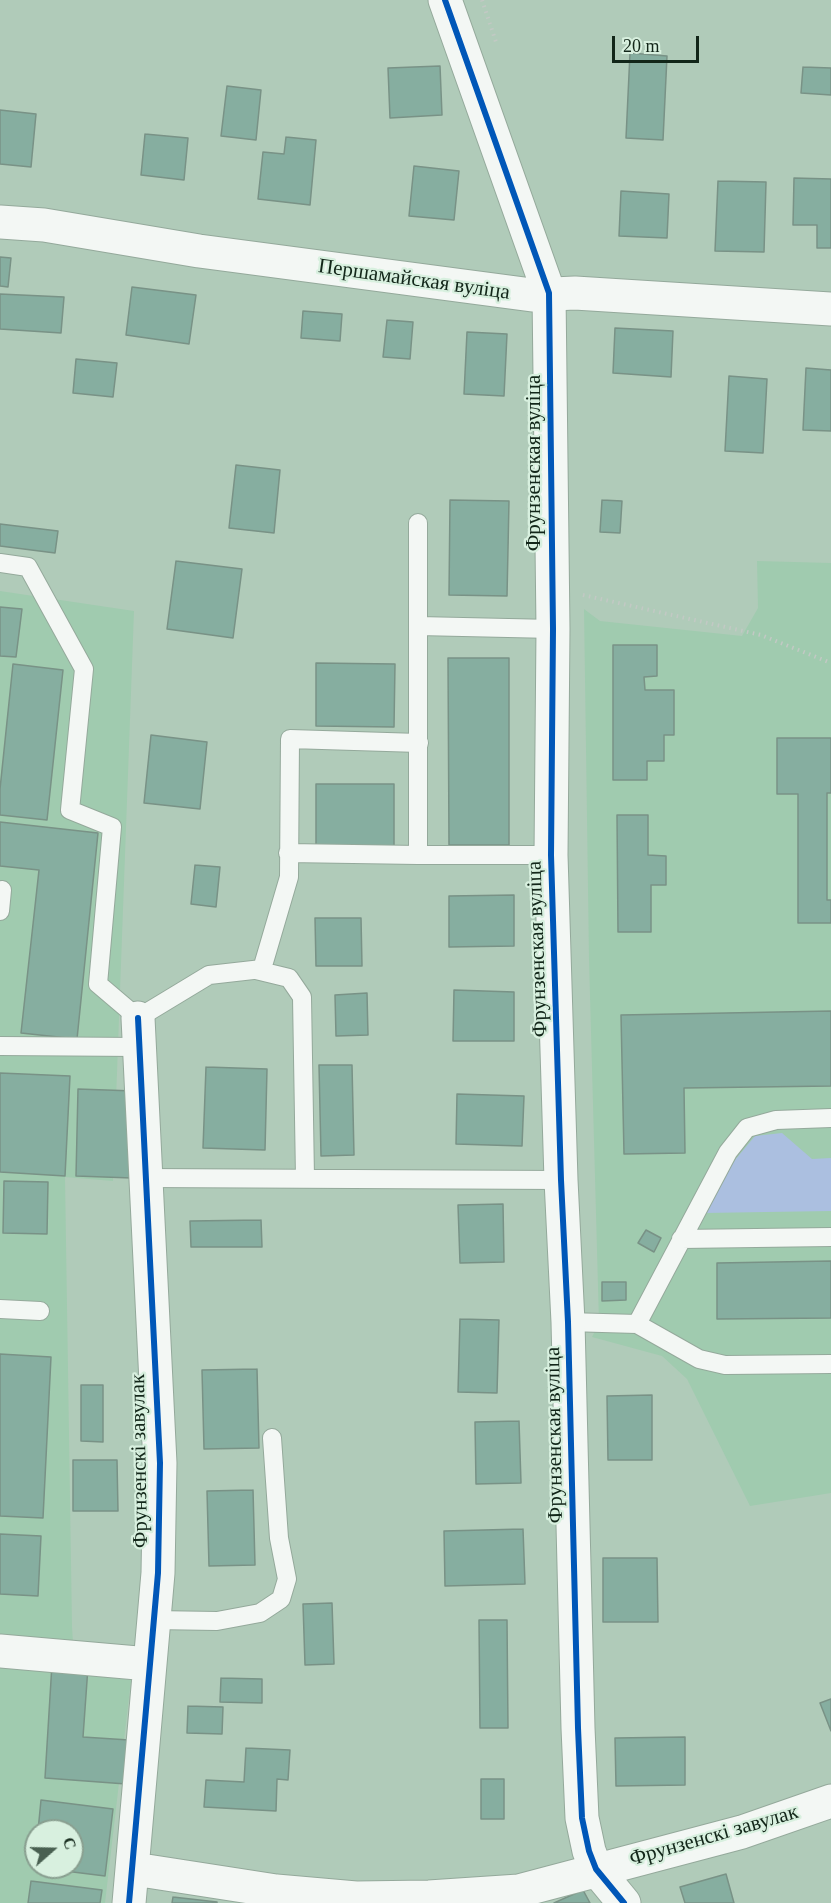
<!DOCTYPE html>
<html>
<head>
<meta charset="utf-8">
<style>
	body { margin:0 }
	#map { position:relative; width:831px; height:1903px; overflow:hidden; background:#b0cbb9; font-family:Georgia,serif }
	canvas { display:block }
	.north { position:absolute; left:24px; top:1819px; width:60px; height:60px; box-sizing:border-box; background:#d8f0df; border:2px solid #899f90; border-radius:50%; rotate:70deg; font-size:16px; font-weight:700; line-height:24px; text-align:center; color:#122619 }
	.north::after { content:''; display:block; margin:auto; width:21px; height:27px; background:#496051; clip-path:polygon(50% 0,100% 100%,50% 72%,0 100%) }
	.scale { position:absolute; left:612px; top:36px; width:87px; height:27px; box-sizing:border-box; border:3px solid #122619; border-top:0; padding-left:8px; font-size:18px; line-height:21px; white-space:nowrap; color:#122619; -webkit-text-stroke:4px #d8f0df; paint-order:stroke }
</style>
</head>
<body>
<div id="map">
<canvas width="831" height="1903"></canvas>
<div class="north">С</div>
<div class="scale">20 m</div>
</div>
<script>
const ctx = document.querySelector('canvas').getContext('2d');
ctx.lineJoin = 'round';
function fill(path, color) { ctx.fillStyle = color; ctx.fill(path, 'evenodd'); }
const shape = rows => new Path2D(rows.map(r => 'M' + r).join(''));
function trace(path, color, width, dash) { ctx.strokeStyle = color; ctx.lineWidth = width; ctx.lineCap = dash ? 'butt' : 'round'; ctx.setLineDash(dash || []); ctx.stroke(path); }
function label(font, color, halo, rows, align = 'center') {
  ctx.font = font + ' Georgia,serif'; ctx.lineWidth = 4.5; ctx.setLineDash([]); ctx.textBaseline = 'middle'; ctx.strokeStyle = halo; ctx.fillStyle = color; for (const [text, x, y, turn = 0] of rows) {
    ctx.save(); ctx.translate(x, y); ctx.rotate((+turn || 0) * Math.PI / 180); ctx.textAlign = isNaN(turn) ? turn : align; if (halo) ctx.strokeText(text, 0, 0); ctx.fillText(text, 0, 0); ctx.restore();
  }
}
const built = shape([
	[757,561,831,563,831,1493,750,1506,687,1379,662,1356,592,1337,599,1323,589,959,584,609,600,621,742,636,758,608],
	[0,591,134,611,113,1181,65,1177,72,1627,75,1673,131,1680,105,1903,0,1903],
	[36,1831,72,1831,72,1867,36,1867]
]);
const green = shape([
	[782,1133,812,1159,831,1158,831,1211,702,1213,735,1160,755,1136]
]);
const building = shape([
	[630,53,667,56,663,140,626,138,630,53],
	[440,66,442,115,390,118,388,68,440,66],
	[803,67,831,68,831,95,801,93,803,67],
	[227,86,261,90,256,140,221,136,227,86],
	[0,110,36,114,31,167,0,164,0,110],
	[145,134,188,138,184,180,141,175,145,134],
	[286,137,316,140,310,205,258,199,263,152,284,154,286,137],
	[414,166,459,171,454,220,409,216,414,166],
	[794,178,831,179,831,248,817,248,817,225,793,225,794,178],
	[718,181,766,182,764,252,715,251,718,181],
	[621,191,669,194,667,238,619,236,621,191],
	[0,257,11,258,8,287,0,286,0,257],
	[132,287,196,295,189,344,126,335,132,287],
	[0,294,64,297,61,333,0,329,0,294],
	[303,311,342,314,340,341,301,338,303,311],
	[387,320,413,322,410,359,383,357,387,320],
	[615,328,673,331,671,377,613,373,615,328],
	[467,332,507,334,504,396,464,394,467,332],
	[76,359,117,363,113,397,73,393,76,359],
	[806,368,831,370,831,431,803,430,806,368],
	[729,376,767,379,763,453,725,451,729,376],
	[236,465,280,470,274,533,229,528,236,465],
	[450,500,509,501,507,596,449,595,450,500],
	[602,500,622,501,620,533,600,532,602,500],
	[0,524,58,531,55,553,0,546,0,524],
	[176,561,242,569,233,638,167,629,176,561],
	[0,607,22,609,16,657,0,656,0,607],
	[613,645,657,645,657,676,644,677,645,690,674,690,674,735,664,735,664,761,647,761,647,780,613,780,613,645],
	[448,658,509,658,509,845,449,845,448,658],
	[316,663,395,664,394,727,316,726,316,663],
	[13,664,63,670,47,820,0,815,0,789,13,664],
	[151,735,207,742,200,809,144,803,151,735],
	[777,738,831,738,831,793,827,793,827,900,831,900,831,923,798,923,798,794,777,794,777,738],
	[316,784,394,784,394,848,316,848,316,784],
	[617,815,648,815,648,855,666,856,666,885,651,885,651,932,618,932,617,815],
	[0,822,98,833,77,1039,21,1033,39,870,0,866,0,822],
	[195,865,220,867,216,907,191,904,195,865],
	[514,895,514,946,449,947,449,896,514,895],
	[315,918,361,918,362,966,316,966,315,918],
	[454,990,514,992,514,1041,453,1041,454,990],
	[367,993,368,1035,336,1036,335,995,367,993],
	[831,1011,831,1086,684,1088,685,1153,624,1154,621,1015,831,1011],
	[319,1065,352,1065,354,1155,321,1156,319,1065],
	[206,1067,267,1069,265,1150,203,1148,206,1067],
	[0,1073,70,1076,65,1176,0,1172,0,1073],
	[78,1089,134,1091,132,1178,76,1176,78,1089],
	[457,1094,524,1096,522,1146,456,1144,457,1094],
	[4,1181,48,1182,47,1234,3,1233,4,1181],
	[503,1204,504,1262,460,1263,458,1205,503,1204],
	[261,1220,262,1247,191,1247,190,1221,261,1220],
	[646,1230,661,1238,654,1252,638,1243,646,1230],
	[831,1261,831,1318,717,1319,717,1263,831,1261],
	[602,1282,626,1282,626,1300,602,1301,602,1282],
	[460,1319,499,1320,497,1393,458,1392,460,1319],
	[0,1354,51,1357,43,1518,0,1516,0,1354],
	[257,1369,259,1448,204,1449,202,1370,257,1369],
	[81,1385,103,1385,103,1442,81,1441,81,1385],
	[652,1395,652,1460,608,1460,607,1396,652,1395],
	[519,1421,521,1483,476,1484,475,1422,519,1421],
	[73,1460,117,1460,118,1511,73,1511,73,1460],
	[253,1490,255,1565,209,1566,207,1491,253,1490],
	[523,1529,525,1584,445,1586,444,1531,523,1529],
	[0,1534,41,1536,38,1596,0,1594,0,1534],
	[603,1558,657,1558,658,1622,603,1622,603,1558],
	[332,1603,334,1664,305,1665,303,1604,332,1603],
	[479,1620,507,1620,508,1728,480,1728,479,1620],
	[52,1664,88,1667,83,1737,129,1740,126,1784,45,1778,52,1664],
	[221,1678,262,1679,262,1703,220,1702,221,1678],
	[831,1699,831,1731,820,1703,831,1699],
	[188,1706,223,1707,222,1734,187,1733,188,1706],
	[685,1737,685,1785,616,1786,615,1738,685,1737],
	[246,1748,290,1750,288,1780,277,1779,276,1811,204,1807,206,1780,244,1782,246,1748],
	[481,1779,504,1779,504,1819,481,1819,481,1779],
	[41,1800,113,1809,105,1876,33,1867,36,1846,36,1867,72,1867,72,1831,38,1831,41,1800],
	[726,1874,734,1903,685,1903,680,1887,726,1874],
	[31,1881,102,1890,100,1903,28,1903,31,1881],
	[583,1890,590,1903,554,1903,583,1890],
	[173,1897,217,1902,217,1903,172,1903,173,1897]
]);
const path = shape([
	[482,0,496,42],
	[583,595,761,635,831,663]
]);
const lane = shape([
	[0,563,28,567,84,669,70,810,112,827,98,984,138,1018,209,975,262,969,289,877,290,739,419,743],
	[418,626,553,629],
	[288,853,418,855,418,523],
	[418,855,551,855],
	[0,911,2,890],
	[256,970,289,978,302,997,305,1178],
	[0,1046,139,1047],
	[145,1178,561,1180],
	[681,1239,831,1237],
	[0,1309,40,1311],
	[568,1322,637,1324,728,1152,747,1128,776,1120,831,1118],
	[637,1324,699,1359,725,1365,831,1364],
	[153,1620,217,1621,260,1613,281,1599,287,1579,279,1538,272,1438]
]);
const street = shape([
	[445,0,549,293,553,629,551,855,561,1180,568,1322,578,1728,582,1818,589,1851,596,1869,624,1903],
	[0,222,44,225,199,251,532,295,575,293,831,309],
	[0,1651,149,1664],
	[134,1869,276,1891,356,1898,429,1897,519,1891,742,1832,831,1801],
	[129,1903,158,1573,160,1463,138,1018]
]);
const cycleway = shape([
	[445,0,549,293,553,629,551,855,561,1180,568,1322,578,1728,582,1818,589,1851,596,1869,624,1903],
	[129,1903,158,1573,160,1463,138,1018]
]);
const streetNames = [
	["Першамайская вуліца",414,280,8],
	["Фрунзенская вуліца",534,463,-90],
	["Фрунзенская вуліца",538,949,-92],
	["Фрунзенская вуліца",555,1435,-91],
	["Фрунзенскі завулак",140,1461,-91],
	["Фрунзенскі завулак",714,1836,-16]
];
fill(built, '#a0cbaf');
fill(green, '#abbfe0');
fill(building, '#86aea0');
trace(building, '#799286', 1.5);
trace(lane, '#94a99b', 20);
trace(street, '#94a99b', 35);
trace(path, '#c2c9c4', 4, [1.5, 4.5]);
trace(lane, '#f3f7f4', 18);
trace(street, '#f3f7f4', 33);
trace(cycleway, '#0057b8', 6);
label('21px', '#122619', '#d8f0df', streetNames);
</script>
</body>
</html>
